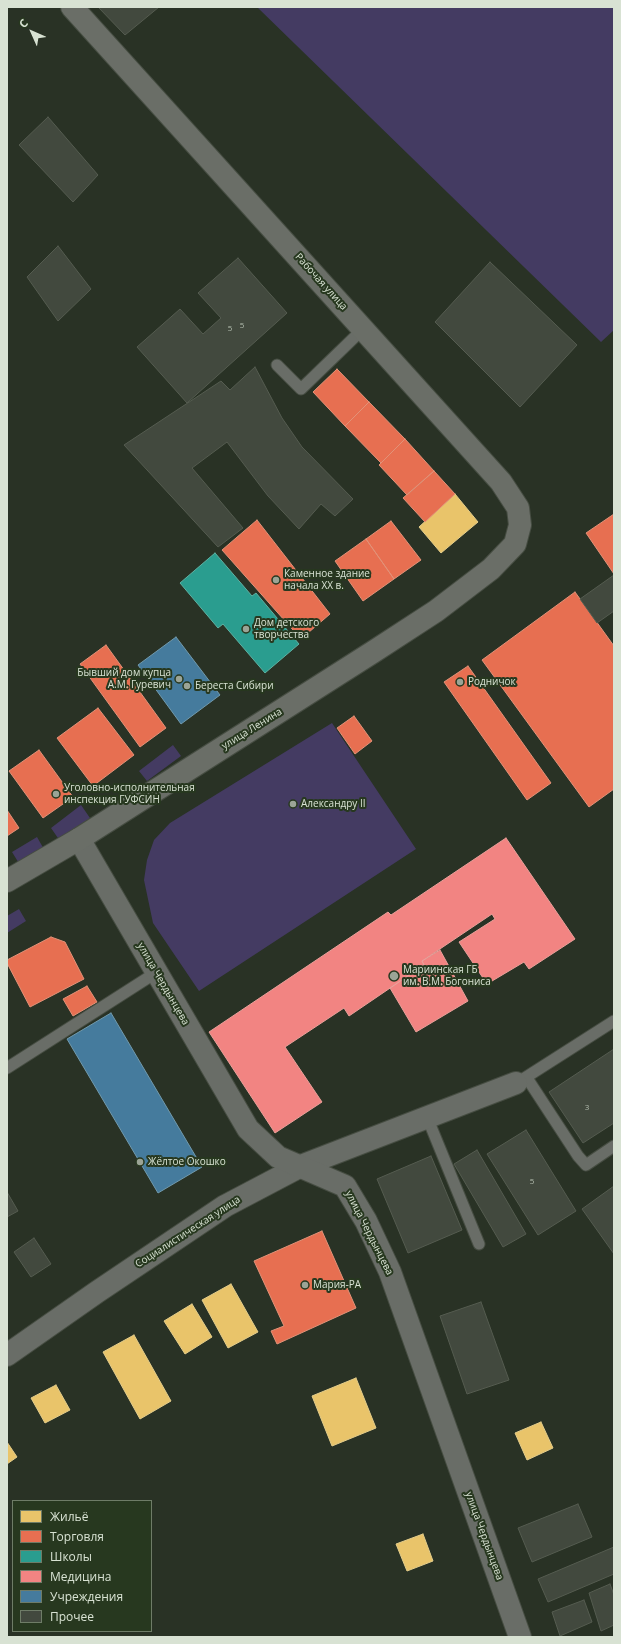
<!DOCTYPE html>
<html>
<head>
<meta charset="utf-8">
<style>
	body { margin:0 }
	#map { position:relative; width:621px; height:1644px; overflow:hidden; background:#293225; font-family:"Open Sans",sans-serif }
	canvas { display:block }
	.frame { position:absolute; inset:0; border:8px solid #d8e2d3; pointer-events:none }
	.legend { position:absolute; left:12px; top:1500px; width:140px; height:132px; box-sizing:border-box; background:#27381f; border:1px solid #6e7c67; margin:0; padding:5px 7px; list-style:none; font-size:12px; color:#d8e2d3 }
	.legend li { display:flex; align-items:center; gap:8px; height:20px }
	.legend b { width:20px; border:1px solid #6e7c67 }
	.north { position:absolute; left:12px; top:12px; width:40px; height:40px; -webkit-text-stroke:3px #27381f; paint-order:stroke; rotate:315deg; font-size:11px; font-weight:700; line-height:16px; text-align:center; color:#d8e2d3 }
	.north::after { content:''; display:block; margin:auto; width:14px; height:18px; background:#d8e2d3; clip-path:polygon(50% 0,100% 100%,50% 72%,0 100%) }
</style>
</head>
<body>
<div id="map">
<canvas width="621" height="1644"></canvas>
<div class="frame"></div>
<ul class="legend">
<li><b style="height:11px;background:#e9c46a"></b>Жильё</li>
<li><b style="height:11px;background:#e76f51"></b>Торговля</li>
<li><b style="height:11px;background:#2a9d8f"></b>Школы</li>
<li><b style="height:11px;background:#f28482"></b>Медицина</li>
<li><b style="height:11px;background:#457b9d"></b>Учреждения</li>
<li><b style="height:11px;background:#42493e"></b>Прочее</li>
</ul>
<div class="north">С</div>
</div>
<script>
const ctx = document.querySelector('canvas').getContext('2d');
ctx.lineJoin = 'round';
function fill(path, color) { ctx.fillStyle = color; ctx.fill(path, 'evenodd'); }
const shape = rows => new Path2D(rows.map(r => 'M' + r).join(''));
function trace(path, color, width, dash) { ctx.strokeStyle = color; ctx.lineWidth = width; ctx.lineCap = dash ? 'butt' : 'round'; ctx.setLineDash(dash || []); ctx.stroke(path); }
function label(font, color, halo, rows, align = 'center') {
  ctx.font = font + ' "Open Sans",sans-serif'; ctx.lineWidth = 4; ctx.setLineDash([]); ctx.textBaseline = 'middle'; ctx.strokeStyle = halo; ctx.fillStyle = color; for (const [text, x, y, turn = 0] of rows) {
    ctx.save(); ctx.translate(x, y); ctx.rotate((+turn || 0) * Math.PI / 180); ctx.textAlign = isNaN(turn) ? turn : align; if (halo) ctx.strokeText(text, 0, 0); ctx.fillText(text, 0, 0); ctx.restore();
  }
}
const green = shape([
	[257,7,614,7,614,330,601,342],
	[332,723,416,849,199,991,153,923,144,880,147,860,154,840,170,823],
	[173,745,181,756,147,781,139,771],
	[81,805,90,818,60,841,51,828],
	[37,837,45,851,20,865,12,852],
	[19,909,26,921,7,933,7,916]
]);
const homes = shape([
	[455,494,478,522,441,553,419,527,455,494],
	[231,1284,258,1332,228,1348,202,1300,231,1284],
	[192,1304,212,1337,185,1354,164,1321,192,1304],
	[134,1335,171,1401,140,1419,103,1352,134,1335],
	[356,1378,376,1428,332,1446,312,1396,356,1378],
	[56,1385,70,1410,45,1423,31,1398,56,1385],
	[541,1422,553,1448,527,1460,515,1433,541,1422],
	[7,1442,17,1457,7,1464,7,1442],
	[423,1534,433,1561,407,1571,396,1544,423,1534]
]);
const shops = shape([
	[337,369,369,402,345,426,313,392,337,369],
	[369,402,405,439,381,463,345,426,369,402],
	[405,439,434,471,407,495,379,465,405,439],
	[434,471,455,494,425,522,403,498,434,471],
	[614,514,614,574,586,533,614,514],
	[257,520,330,614,301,639,222,550,257,520],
	[391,521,421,560,394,579,366,539,391,521],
	[366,539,394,579,363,601,335,561,366,539],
	[575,592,614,646,614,789,589,807,482,660,575,592],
	[106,645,166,728,140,747,80,664,106,645],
	[468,666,551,783,527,800,444,682,468,666],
	[98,708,134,755,93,786,57,738,98,708],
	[354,716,372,741,355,754,337,728,354,716],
	[39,750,73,797,43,818,9,771,39,750],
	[7,810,19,828,7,836,7,810],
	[51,937,65,942,84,979,30,1007,7,963,7,960,51,937],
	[87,986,97,1002,73,1016,63,999,87,986],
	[322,1231,356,1308,277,1344,271,1331,284,1326,254,1261,322,1231]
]);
const schools = shape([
	[215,553,252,596,256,593,299,644,265,673,223,624,218,628,180,583,215,553]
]);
const health = shape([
	[506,838,575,939,529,969,524,962,487,984,459,942,495,919,492,914,422,961,424,965,349,1016,344,1008,285,1047,322,1102,275,1133,209,1032,388,912,391,915,506,838],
	[440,950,468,1001,416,1032,390,988,424,965,422,961,440,950]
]);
const public = shape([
	[176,637,220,695,181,724,138,665,176,637],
	[111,1013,202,1167,158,1193,67,1039,111,1013]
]);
const building = shape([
	[98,7,159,7,125,35,98,7],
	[48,117,98,175,73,202,19,145,48,117],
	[58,246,91,289,58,321,27,277,58,246],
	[238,258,287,313,187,403,137,347,180,309,203,334,221,318,198,293,238,258],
	[490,262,577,345,520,407,435,322,490,262],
	[255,367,282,418,302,447,353,499,335,516,321,504,299,529,268,496,227,442,192,468,243,528,218,547,124,445,221,381,230,390,255,367],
	[614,575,614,611,597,623,580,599,614,575],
	[614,1049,614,1123,583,1143,549,1092,614,1049],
	[526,1130,576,1211,538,1235,487,1154,526,1130],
	[477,1150,526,1234,503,1247,454,1164,477,1150],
	[431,1156,462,1230,408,1253,377,1179,431,1156],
	[614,1186,614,1254,582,1209,614,1186],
	[7,1192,18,1211,7,1217,7,1192],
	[34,1238,51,1264,31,1277,14,1252,34,1238],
	[481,1302,509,1380,467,1394,440,1316,481,1302],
	[578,1504,592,1537,532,1562,518,1528,578,1504],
	[614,1547,614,1574,548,1602,538,1579,614,1547],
	[610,1584,614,1595,614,1625,601,1631,589,1593,610,1584],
	[584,1600,592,1622,560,1636,552,1612,584,1600]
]);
const service = shape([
	[277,365,301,389,363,329],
	[7,1068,157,972],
	[527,1078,578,1156,586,1165,614,1146],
	[520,1081,614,1021],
	[427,1117,479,1244]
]);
const minor = shape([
	[7,1355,97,1292,225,1206,301,1166,516,1083]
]);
const tertiary = shape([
	[79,839,248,1129,278,1157,345,1186,366,1221,390,1272,520,1637]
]);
const secondary = shape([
	[7,881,79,839,373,652,436,611,491,569,515,544,520,525,518,508,501,482,72,7]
]);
const markers = [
	[276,580,4,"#9ba496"],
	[246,629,4,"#9ba496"],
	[179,679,4,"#9ba496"],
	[460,682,4,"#9ba496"],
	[187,686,4,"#9ba496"],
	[56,794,4,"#9ba496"],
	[293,804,4,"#9ba496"],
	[394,976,5,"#9ba496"],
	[140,1162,4,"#9ba496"],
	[305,1285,4,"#9ba496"]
];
const numberNames = [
	["5",242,326],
	["5",230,329],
	["3",587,1108],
	["5",532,1182]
];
const streetNames = [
	["Рабочая улица",321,282,48],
	["улица Ленина",252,729,-32],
	["улица Чердынцева",163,984,60],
	["Социалистическая улица",188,1232,-33],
	["улица Чердынцева",369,1233,63],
	["улица Чердынцева",484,1536,70]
];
const poiNames = [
	["Каменное здание",284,574],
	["начала XX в.",284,586],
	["Дом детского",254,623],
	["творчества",254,635],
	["Бывший дом купца",171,673,"right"],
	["А.М. Гуревич",171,685,"right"],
	["Родничок",468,682],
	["Береста Сибири",195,686],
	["Уголовно-исполнительная",64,788],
	["инспекция ГУФСИН",64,800],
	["Александру II",301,804],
	["Мариинская ГБ",403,970],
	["им. В.М. Богониса",403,982],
	["Жёлтое Окошко",148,1162],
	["Мария-РА",313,1285]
];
fill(green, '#443b62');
fill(homes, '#e9c46a');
trace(homes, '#e4cd8a', 1);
fill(shops, '#e76f51');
trace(shops, '#e29278', 1);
fill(schools, '#2a9d8f');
trace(schools, '#5eb2a3', 1);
fill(health, '#f28482');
trace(health, '#eaa09a', 1);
fill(public, '#457b9d');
trace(public, '#719aad', 1);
fill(building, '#42493e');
trace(building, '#555c50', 1);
trace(service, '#464d42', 13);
trace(minor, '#464d42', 24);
trace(tertiary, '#464d42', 24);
trace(secondary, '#464d42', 24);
trace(service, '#696d67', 11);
trace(minor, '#696d67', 22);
trace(tertiary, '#696d67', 22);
trace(secondary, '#6a6e67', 22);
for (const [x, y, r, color] of markers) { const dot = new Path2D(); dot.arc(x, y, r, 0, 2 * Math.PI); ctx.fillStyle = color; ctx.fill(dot); trace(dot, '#27381f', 1.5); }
label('8px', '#b2bcae', null, numberNames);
label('10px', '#d8e2d3', '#27381f', streetNames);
label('10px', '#d8e2d3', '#27381f', poiNames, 'left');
</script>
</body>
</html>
